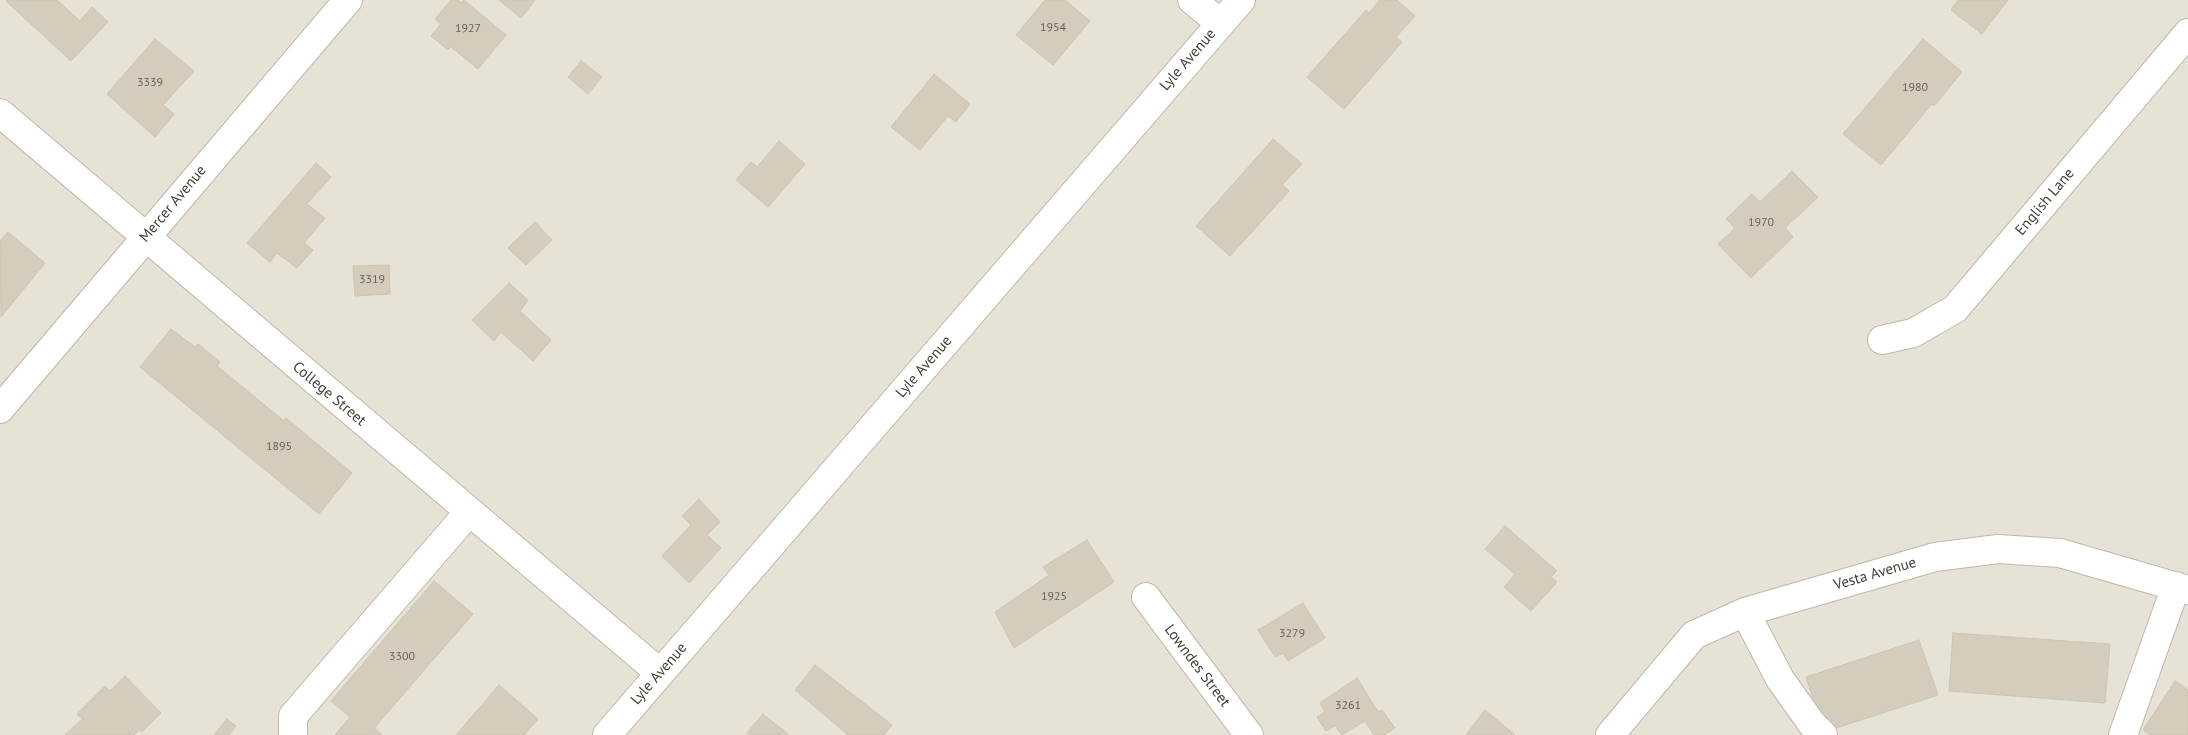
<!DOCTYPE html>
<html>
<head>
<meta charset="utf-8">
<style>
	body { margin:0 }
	canvas { display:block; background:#f2f0e7 }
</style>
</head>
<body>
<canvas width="2188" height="735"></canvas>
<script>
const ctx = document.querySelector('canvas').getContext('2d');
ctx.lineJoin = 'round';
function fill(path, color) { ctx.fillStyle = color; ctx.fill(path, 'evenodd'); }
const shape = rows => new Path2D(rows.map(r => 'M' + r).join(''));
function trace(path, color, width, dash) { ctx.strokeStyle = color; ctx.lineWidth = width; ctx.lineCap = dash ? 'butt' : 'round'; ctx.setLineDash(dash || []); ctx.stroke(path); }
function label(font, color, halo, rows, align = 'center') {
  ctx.font = font + ' "PT Sans",sans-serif'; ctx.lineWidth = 4; ctx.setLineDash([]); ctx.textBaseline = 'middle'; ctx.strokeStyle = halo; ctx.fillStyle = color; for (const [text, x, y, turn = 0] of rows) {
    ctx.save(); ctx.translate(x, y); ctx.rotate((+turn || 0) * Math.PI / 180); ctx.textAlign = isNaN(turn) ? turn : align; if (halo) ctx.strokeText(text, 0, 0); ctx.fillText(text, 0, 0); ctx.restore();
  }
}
const residential = shape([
	[0,0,2188,0,2188,735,0,735]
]);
const building = shape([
	[7,0,57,0,80,21,92,7,108,22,71,61,6,1,7,0],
	[451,0,458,0,461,2,464,0,506,35,478,69,451,47,448,50,431,36,441,24,435,19,451,0],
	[499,0,535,0,521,18,499,0],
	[1045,0,1065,0,1090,21,1053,65,1016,35,1045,0],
	[1380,0,1397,0,1415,16,1396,37,1402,42,1344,109,1307,77,1366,10,1369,13,1380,0],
	[1958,0,2008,0,1982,34,1951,10,1958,0],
	[155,39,194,71,163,105,174,114,155,137,107,94,155,39],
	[1923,39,1962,72,1934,106,1932,104,1881,165,1843,134,1923,39],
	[581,61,602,77,588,94,568,77,581,61],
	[934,74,970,104,956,122,948,116,920,150,891,127,934,74],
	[1273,139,1302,164,1282,185,1289,191,1230,256,1196,226,1273,139],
	[779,141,805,164,768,207,736,180,751,162,757,167,779,141],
	[316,163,331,177,307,204,325,218,304,243,313,250,297,268,277,253,270,262,247,243,316,163],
	[1792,171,1818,197,1785,228,1793,237,1751,278,1718,244,1735,228,1726,219,1752,194,1760,202,1792,171],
	[535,222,552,240,526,265,508,248,535,222],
	[8,232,45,263,1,317,0,241,8,232],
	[389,265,390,294,355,296,353,266,389,265],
	[509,283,528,300,520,311,551,340,533,361,501,332,494,341,472,320,509,283],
	[171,329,195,347,198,344,220,362,217,366,284,421,286,418,352,473,319,514,140,367,171,329],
	[699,499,720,522,707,535,721,548,689,583,662,556,691,525,682,516,699,499],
	[1505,526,1557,571,1551,577,1557,582,1531,611,1504,587,1515,574,1485,549,1505,526],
	[1087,540,1114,582,1014,648,995,612,1049,575,1043,567,1087,540],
	[434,581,473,614,374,728,382,735,335,735,350,717,331,701,434,581],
	[1303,603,1325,638,1288,661,1283,653,1275,657,1258,630,1303,603],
	[1953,633,2110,644,2105,703,1949,691,1953,633],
	[1919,640,1938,695,1824,732,1806,677,1919,640],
	[815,665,892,725,884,735,848,735,795,690,815,665],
	[125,676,161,713,142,732,140,729,134,735,65,735,82,719,77,714,105,686,110,691,125,676],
	[1357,678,1378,712,1382,710,1395,728,1384,735,1374,735,1365,721,1342,735,1335,726,1326,731,1317,717,1325,712,1320,703,1357,678],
	[2175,681,2188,690,2188,735,2151,735,2143,730,2175,681],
	[499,685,538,719,524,735,456,735,499,685],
	[1485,710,1515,735,1466,735,1485,710],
	[763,714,789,735,750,735,747,733,763,714],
	[227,719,236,726,229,735,214,735,227,719]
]);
const minor = shape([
	[1192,0,1220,23],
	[0,113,660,673],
	[1882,340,1913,333,1955,309,2188,33],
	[0,409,348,0],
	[1146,597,1249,735],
	[1745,612,1780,679,1812,724,1823,735],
	[293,735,293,716,469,512],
	[607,735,1241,0],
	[1610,735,1694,635,1745,612,1935,557,1998,549,2060,553,2188,590],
	[2123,735,2176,586]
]);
const numberNames = [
	["1954",1053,28],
	["1927",468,29],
	["3339",150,83],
	["1980",1915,88],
	["1970",1761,223],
	["3319",372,280],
	["1895",279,447],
	["1925",1054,597],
	["3279",1292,634],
	["3300",402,657],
	["3261",1348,706]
];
const streetNames = [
	["Lyle Avenue",1188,60,-49],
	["English Lane",2045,202,-50],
	["Mercer Avenue",173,204,-50],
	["Lyle Avenue",924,367,-49],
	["College Street",329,394,40],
	["Vesta Avenue",1875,574,-16],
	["Lowndes Street",1197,666,53],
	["Lyle Avenue",659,674,-49]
];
fill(residential, '#e6e2d5');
fill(building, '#d4ccbd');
trace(building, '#cec5b0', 1);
trace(minor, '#bdb8aa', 30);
trace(minor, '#fff', 28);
label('12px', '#696458', null, numberNames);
label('15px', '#454136', '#fff', streetNames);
</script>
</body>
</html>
